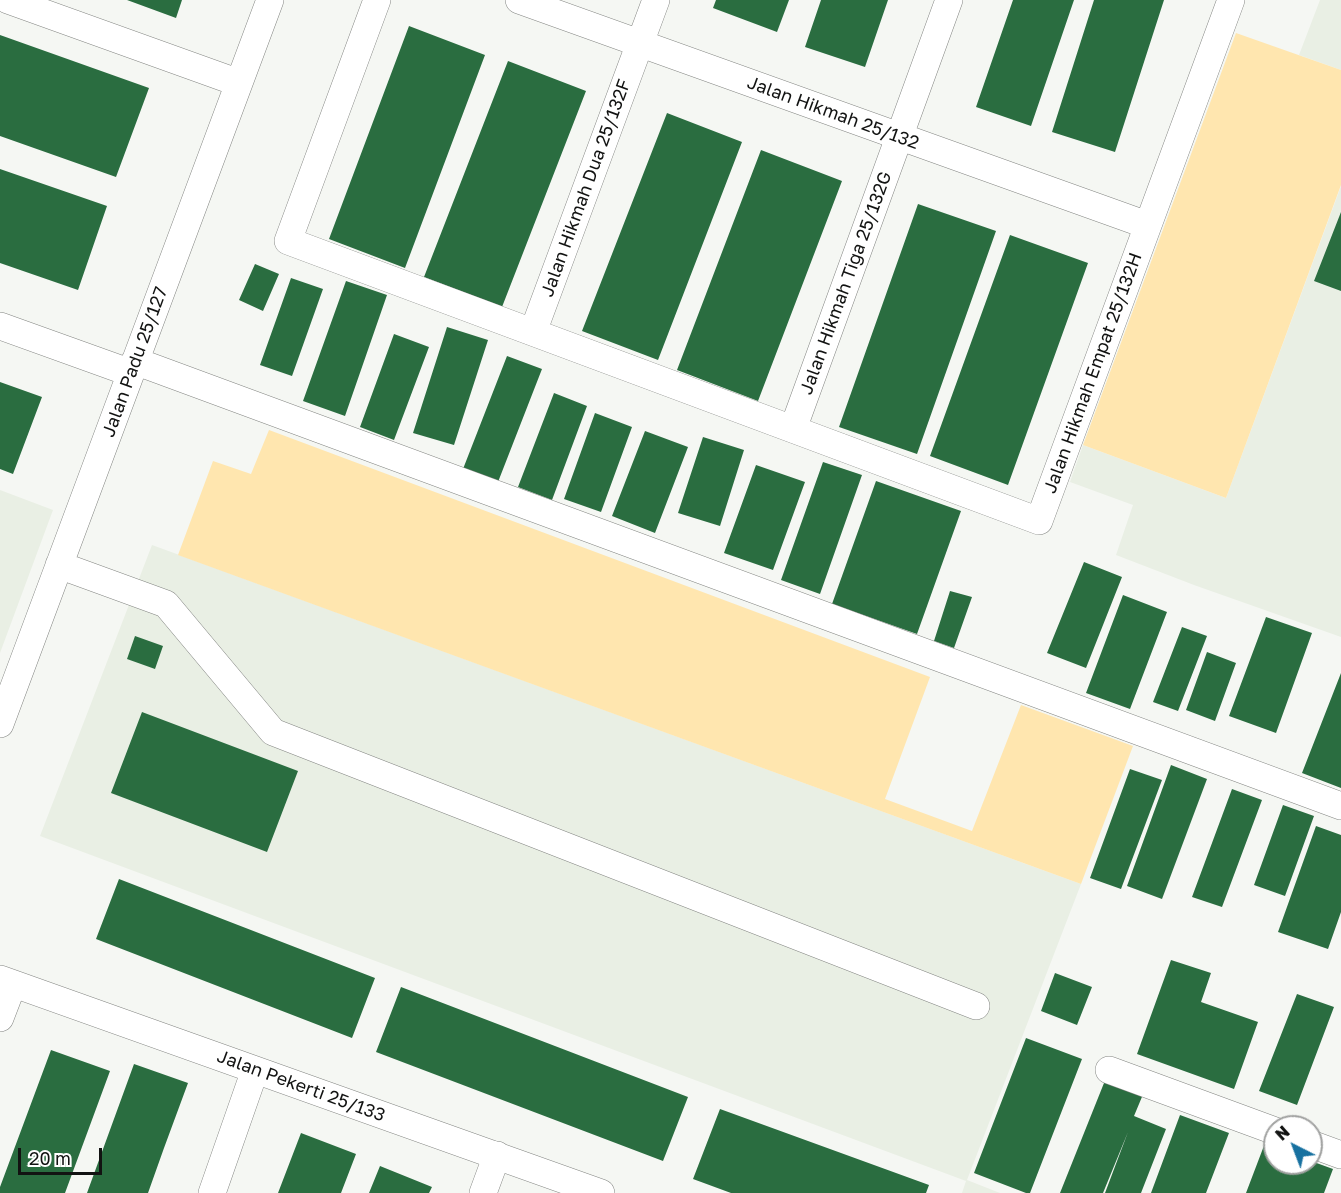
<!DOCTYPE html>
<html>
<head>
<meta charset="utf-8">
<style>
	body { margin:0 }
	#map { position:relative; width:1341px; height:1193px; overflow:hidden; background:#f5f7f3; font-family:"Golos Text",sans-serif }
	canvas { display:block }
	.north { position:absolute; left:1263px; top:1115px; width:60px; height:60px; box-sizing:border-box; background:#fff; border:2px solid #a0a1a0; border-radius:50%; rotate:318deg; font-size:16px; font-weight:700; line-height:24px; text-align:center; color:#121312 }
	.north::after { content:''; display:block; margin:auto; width:21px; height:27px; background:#1771a0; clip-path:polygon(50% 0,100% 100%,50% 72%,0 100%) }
	.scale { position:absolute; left:18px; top:1148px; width:84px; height:27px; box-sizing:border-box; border:3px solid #121312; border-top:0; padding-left:8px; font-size:18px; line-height:21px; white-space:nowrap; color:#121312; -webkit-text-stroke:4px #fff; paint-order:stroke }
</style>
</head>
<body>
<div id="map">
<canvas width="1341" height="1193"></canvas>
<div class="north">N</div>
<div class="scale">20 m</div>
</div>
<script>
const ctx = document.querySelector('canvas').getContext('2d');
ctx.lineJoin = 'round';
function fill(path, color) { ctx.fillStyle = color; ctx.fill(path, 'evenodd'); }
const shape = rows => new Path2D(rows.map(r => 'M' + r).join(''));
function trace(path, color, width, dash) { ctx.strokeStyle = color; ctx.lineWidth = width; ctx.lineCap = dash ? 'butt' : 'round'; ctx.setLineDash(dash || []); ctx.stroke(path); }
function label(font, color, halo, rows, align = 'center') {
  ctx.font = font + ' "Golos Text",sans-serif'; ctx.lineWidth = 6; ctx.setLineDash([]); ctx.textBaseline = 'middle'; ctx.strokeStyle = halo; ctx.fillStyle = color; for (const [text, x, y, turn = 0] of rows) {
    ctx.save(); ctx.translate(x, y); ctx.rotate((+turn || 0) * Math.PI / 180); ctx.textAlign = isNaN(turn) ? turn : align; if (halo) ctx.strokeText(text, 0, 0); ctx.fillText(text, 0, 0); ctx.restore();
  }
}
const built = shape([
	[1320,0,1341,0,1341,70,1299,55],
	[1341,186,1341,637,1194,585,1116,555,1133,505,1070,482,1083,445,1226,498],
	[0,490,53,510,0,653],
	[152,545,1081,884,967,1180,1000,1193,962,1193,966,1181,40,836]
]);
const green = shape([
	[1236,33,1341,70,1341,185,1226,498,1083,445],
	[269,430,930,677,885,799,972,831,1021,705,1133,746,1081,884,178,555,213,461,251,474]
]);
const building = shape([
	[127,0,182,0,176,18],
	[716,0,789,0,777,32,713,8],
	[821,0,888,0,865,67,805,47],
	[1013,0,1074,0,1031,126,976,107],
	[1094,0,1164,0,1115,152,1052,132],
	[409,26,485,55,405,268,329,239],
	[0,35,149,88,116,177,0,136],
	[508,61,586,91,502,307,424,277],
	[667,113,742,142,658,360,582,331],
	[761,150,842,181,758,401,677,370],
	[0,169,107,206,78,290,0,263],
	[918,204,996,231,917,454,839,427],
	[1341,212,1341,291,1314,281],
	[1010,235,1088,263,1008,485,930,456],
	[255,264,279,274,263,311,239,300],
	[291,278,323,289,292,376,260,365],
	[346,281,387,295,345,416,303,401],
	[447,327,488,340,454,445,413,433],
	[394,334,429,347,394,440,360,427],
	[507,356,542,369,498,482,463,469],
	[0,382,42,397,13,474,0,469],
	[554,393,587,406,552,500,518,487],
	[595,413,632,427,601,512,564,499],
	[645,431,688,447,655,533,612,516],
	[703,437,744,450,720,526,678,513],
	[823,462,862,475,820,594,781,580],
	[756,465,805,482,773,570,724,553],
	[876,481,961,511,917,634,832,604],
	[1084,562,1122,577,1086,668,1047,653],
	[950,591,972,597,954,648,934,641],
	[1123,595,1167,612,1130,709,1086,693],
	[1266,617,1312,633,1276,733,1229,716],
	[1182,627,1207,636,1178,711,1153,702],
	[135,636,163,646,155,669,127,659],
	[1207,652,1236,663,1215,721,1186,710],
	[1341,673,1341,788,1302,773],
	[142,712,298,771,267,852,111,793],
	[1171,765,1207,779,1162,899,1127,886],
	[1130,769,1162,780,1121,889,1090,878],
	[1232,789,1262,800,1222,907,1192,897],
	[1283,805,1314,816,1285,896,1254,885],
	[1316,826,1341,835,1341,912,1328,949,1278,932],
	[119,879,375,978,352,1038,96,939],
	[1171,960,1211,973,1201,1002,1258,1022,1234,1089,1137,1054],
	[1055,973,1092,987,1077,1025,1041,1011],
	[401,987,688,1097,663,1161,376,1052],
	[1297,994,1334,1007,1297,1105,1259,1091],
	[1026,1038,1082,1059,1030,1193,1026,1193,974,1173],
	[51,1050,110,1071,65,1193,0,1193,0,1187],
	[134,1064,188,1083,164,1148,148,1193,87,1193],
	[1106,1078,1144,1092,1134,1116,1166,1129,1141,1193,1105,1193,1128,1132,1103,1193,1060,1193],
	[720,1109,929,1185,926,1193,731,1193,693,1179],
	[1180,1115,1229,1133,1206,1193,1151,1193],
	[301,1133,356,1154,341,1193,278,1193],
	[1265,1143,1275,1147,1275,1163,1311,1163,1311,1161,1333,1169,1324,1193,1246,1193],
	[380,1166,432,1187,429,1193,369,1193]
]);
const minor = shape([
	[8,0,239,83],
	[377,0,288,241,1039,521,1231,0],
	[519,0,1147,225],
	[0,326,131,373],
	[533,332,656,0],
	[135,361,1341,806],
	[793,429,949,0],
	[59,565,166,604,273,732,976,1006],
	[0,724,270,0],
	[0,979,601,1193],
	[0,1018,13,984],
	[1109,1070,1275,1131],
	[1311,1144,1341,1155],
	[212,1193,255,1070],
	[483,1193,497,1155]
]);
const streetNames = [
	["Jalan Hikmah 25/132",833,113,20],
	["Jalan Hikmah Dua 25/132F",586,188,-70],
	["Jalan Hikmah Tiga 25/132G",846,283,-70],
	["Jalan Padu 25/127",135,362,-70],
	["Jalan Hikmah Empat 25/132H",1093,373,-70],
	["Jalan Pekerti 25/133",301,1086,20]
];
fill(built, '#e9efe4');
fill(green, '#ffe6af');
fill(building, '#2a6d40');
trace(minor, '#848683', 28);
trace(minor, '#fff', 27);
label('18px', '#121312', '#fff', streetNames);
</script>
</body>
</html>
